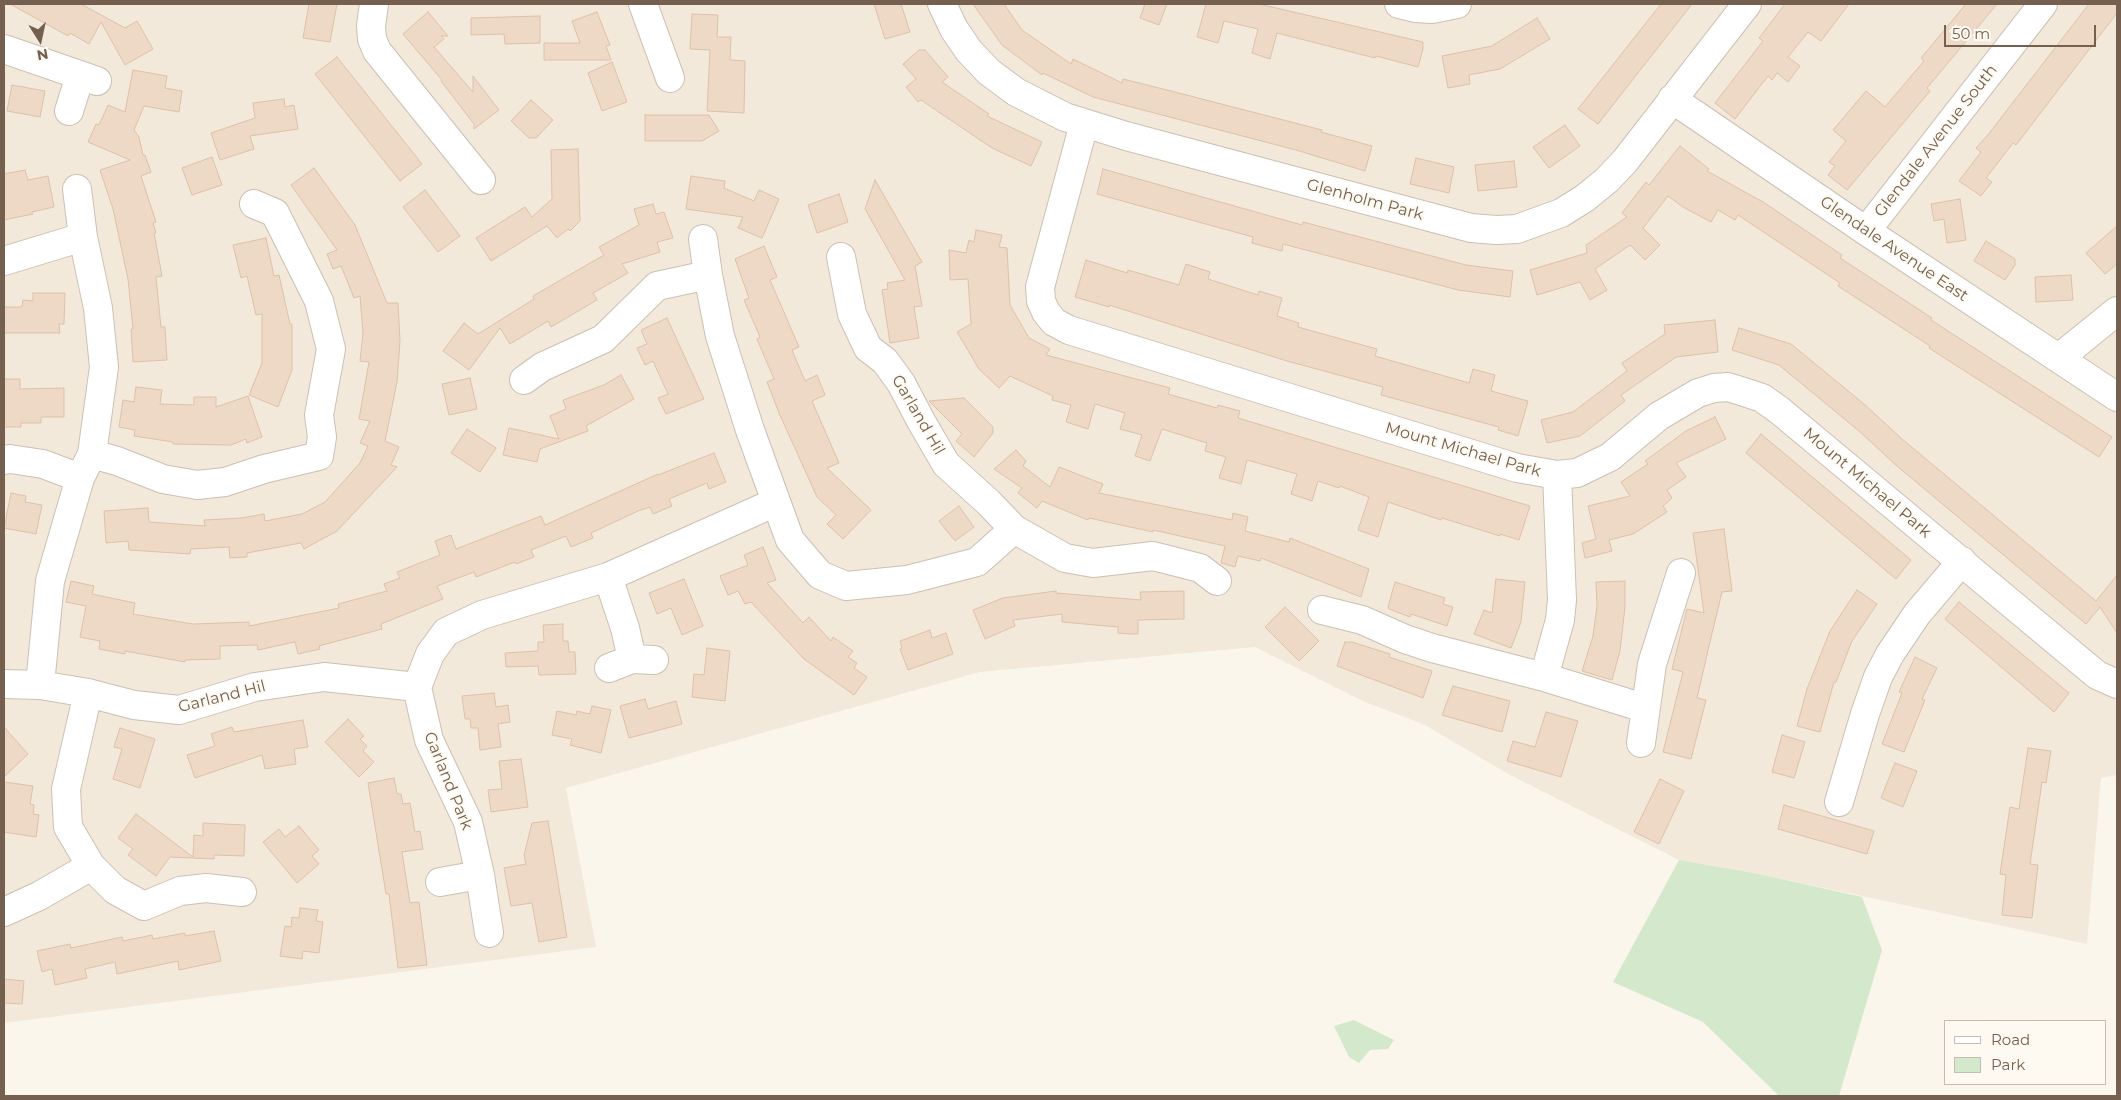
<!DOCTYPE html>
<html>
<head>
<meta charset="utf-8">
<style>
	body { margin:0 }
	#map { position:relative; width:2121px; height:1100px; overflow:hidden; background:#fbf6ec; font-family:Montserrat,sans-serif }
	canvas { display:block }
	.frame { position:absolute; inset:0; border:5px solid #756050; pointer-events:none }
	.legend { position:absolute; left:1944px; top:1020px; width:162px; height:65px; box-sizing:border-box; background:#fefaf2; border:1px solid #c7bcb1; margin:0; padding:6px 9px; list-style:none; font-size:15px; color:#756050 }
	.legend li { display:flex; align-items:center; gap:10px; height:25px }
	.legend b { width:25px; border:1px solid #c7bcb1 }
	.north { position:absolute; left:15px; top:15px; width:50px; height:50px; -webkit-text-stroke:4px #fefaf2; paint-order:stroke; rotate:170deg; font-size:14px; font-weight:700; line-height:20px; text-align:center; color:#756050 }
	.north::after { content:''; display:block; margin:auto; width:18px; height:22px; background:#756050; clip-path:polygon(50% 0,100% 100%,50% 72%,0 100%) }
	.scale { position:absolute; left:1944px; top:25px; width:152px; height:22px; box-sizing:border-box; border:2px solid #756050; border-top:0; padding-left:6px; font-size:15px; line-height:18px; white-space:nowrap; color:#756050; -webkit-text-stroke:4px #fefaf2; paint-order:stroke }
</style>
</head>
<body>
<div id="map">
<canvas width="2121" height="1100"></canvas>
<div class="frame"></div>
<ul class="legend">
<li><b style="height:6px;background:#fff"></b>Road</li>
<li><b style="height:14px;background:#d4e8cb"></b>Park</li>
</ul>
<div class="north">N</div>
<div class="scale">50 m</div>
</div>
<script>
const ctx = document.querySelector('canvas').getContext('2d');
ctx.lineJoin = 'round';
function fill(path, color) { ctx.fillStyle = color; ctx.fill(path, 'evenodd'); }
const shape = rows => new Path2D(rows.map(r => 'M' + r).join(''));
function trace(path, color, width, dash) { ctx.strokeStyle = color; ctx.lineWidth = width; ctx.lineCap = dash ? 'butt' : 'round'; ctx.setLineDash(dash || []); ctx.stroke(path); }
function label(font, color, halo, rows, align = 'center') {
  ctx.font = font + ' Montserrat,sans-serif'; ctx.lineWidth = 4; ctx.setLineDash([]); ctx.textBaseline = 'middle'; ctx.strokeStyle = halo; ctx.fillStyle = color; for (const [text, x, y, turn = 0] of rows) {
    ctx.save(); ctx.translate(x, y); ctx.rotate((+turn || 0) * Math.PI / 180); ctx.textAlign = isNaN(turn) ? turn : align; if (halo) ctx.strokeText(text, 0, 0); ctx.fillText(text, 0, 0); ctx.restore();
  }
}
const residential = shape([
	[4,4,2117,4,2117,775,2101,778,2087,944,1759,874,1679,860,1510,775,1423,724,1365,702,1255,647,980,672,566,788,596,947,4,1023]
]);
const green = shape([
	[1679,860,1759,874,1862,897,1882,950,1839,1096,1779,1096,1703,1022,1613,982],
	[1354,1020,1394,1040,1388,1049,1370,1050,1359,1063,1349,1057,1334,1026]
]);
const building = shape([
	[10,4,81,4,125,28,137,21,153,49,125,65,101,22,89,44,70,33,68,36,10,4],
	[309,4,337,4,330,42,303,38,309,4],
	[874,4,901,4,910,32,885,39,874,4],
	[973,4,1004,4,1022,30,1071,64,1073,59,1122,83,1123,79,1175,92,1322,130,1321,132,1372,146,1365,171,1296,150,1093,97,1043,73,1042,75,1002,45,973,4],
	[1145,4,1167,4,1159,25,1140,18,1145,4],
	[1206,4,1259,4,1423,42,1423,49,1418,67,1376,56,1375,58,1277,33,1270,59,1252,53,1258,29,1224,21,1218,43,1197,37,1206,4],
	[1661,4,1692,4,1598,124,1578,109,1661,4],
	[1785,4,1849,4,1821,41,1808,32,1788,57,1800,66,1788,82,1777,73,1772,80,1768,76,1735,119,1715,103,1763,41,1759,38,1785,4],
	[1966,4,1997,4,1927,88,1930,91,1847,190,1828,175,1835,166,1829,162,1846,141,1833,130,1866,91,1885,107,1924,61,1921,58,1966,4],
	[2089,4,2117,4,2117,13,2016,145,2013,143,1986,178,1992,182,1981,196,1959,181,1981,152,1976,148,1987,136,2089,4],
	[428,12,448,36,441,36,444,39,434,47,473,92,473,76,499,110,474,129,474,124,441,81,442,80,403,34,428,12],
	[597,12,610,45,606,46,611,60,544,60,544,43,580,43,572,21,597,12],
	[692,14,718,15,717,37,731,37,730,60,745,61,744,113,707,111,710,50,690,49,692,14],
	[540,16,540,43,505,44,504,34,471,35,471,18,540,16],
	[1537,18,1550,39,1500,69,1469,75,1470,84,1448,88,1442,56,1492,46,1537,18],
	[919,50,925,50,948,77,942,82,989,114,987,116,1042,142,1031,166,992,148,921,100,918,102,906,87,916,79,903,64,919,50],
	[337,57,422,164,400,181,315,74,337,57],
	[612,62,627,102,602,111,588,73,612,62],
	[133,70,167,76,165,88,182,91,179,112,144,106,134,130,139,137,143,155,145,155,151,172,141,176,156,222,153,223,156,233,154,233,162,276,156,277,161,327,165,327,167,360,133,362,131,329,133,329,128,279,113,209,100,170,130,160,88,142,96,124,99,125,108,105,125,112,133,70],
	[12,85,45,91,40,117,7,111,12,85],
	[284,99,285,107,294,105,298,129,250,136,254,149,220,160,211,133,255,118,253,103,284,99],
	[531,100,553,120,536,138,529,138,511,121,531,100],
	[645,115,709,115,719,131,702,141,645,141,645,115],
	[1565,125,1580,146,1549,168,1533,147,1565,125],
	[1680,146,1709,169,1707,171,1763,202,1842,255,1840,258,1932,318,1931,320,2112,437,2099,457,1929,348,1930,346,1838,286,1840,283,1738,215,1735,220,1718,210,1711,222,1683,207,1668,196,1643,228,1660,245,1645,260,1630,245,1595,269,1607,290,1590,300,1580,282,1537,295,1530,270,1587,253,1586,245,1627,217,1622,213,1646,182,1649,185,1680,146],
	[578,149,580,221,570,231,568,229,557,238,547,226,491,261,476,238,525,207,532,217,552,199,551,150,578,149],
	[212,157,222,185,192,195,182,168,212,157],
	[1416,158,1454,167,1449,193,1410,184,1416,158],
	[1514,161,1517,187,1478,191,1475,165,1514,161],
	[314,168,355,225,387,303,398,303,400,341,397,382,385,441,399,447,391,465,397,467,337,531,304,549,301,543,247,553,247,557,230,558,229,547,191,549,190,554,129,550,128,541,106,543,104,511,148,508,149,522,205,526,204,520,242,518,264,514,265,521,302,514,325,502,360,463,368,446,360,443,370,421,359,419,369,362,360,361,363,333,360,296,354,298,341,266,333,269,327,254,337,250,291,185,314,168],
	[1103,169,1302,225,1303,222,1466,265,1513,271,1510,297,1458,290,1283,244,1282,251,1252,243,1253,237,1097,194,1103,169],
	[25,170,28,180,48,176,54,207,32,212,33,214,4,220,4,174,25,170],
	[691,176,725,181,724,188,754,201,759,190,779,199,762,238,738,228,743,217,686,209,691,176],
	[875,180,922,262,915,266,922,306,914,307,919,338,890,343,882,290,888,289,887,283,905,280,865,209,875,180],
	[425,190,460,236,438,252,403,207,425,190],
	[839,194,848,222,817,233,808,205,839,194],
	[1960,199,1966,240,1947,243,1944,219,1934,221,1931,204,1960,199],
	[653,204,656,214,664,212,673,238,657,242,660,252,622,264,628,273,593,293,597,300,551,327,548,321,510,344,500,328,469,370,443,351,464,323,478,334,534,299,533,296,604,255,599,247,639,225,634,209,653,204],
	[2117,226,2117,264,2105,274,2086,253,2117,226],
	[976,230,1002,235,999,247,1007,248,1010,305,1029,338,1050,349,1046,355,1170,388,1168,394,1217,408,1218,405,1240,411,1238,418,1530,506,1519,540,1500,534,1500,536,1442,518,1441,520,1388,502,1378,537,1358,530,1369,497,1340,486,1339,488,1318,481,1312,501,1291,494,1297,474,1247,460,1241,484,1219,478,1226,457,1205,451,1207,443,1162,429,1150,461,1135,456,1142,435,1120,429,1125,413,1095,404,1088,429,1066,422,1071,405,1052,400,1053,396,1010,376,999,388,979,369,957,332,971,324,968,279,950,280,949,250,966,253,969,240,974,242,976,230],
	[266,238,274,276,279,275,290,324,292,324,292,370,278,407,249,395,262,363,262,314,256,315,247,276,241,278,233,245,266,238],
	[1986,241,2015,259,2015,265,2005,280,1974,261,1986,241],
	[764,246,777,277,770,280,799,347,792,350,805,381,817,375,825,395,812,401,839,463,827,468,871,510,843,539,827,524,836,515,817,497,779,413,767,382,774,379,757,339,760,337,744,300,749,298,735,259,764,246],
	[1086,260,1127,273,1128,270,1179,285,1186,264,1210,272,1208,279,1258,295,1259,291,1282,298,1277,316,1299,323,1298,327,1377,349,1375,356,1469,383,1473,369,1495,375,1491,391,1528,401,1518,436,1498,430,1499,427,1381,395,1383,387,1287,361,1109,305,1109,307,1075,297,1086,260],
	[2071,275,2073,300,2036,302,2035,277,2071,275],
	[33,293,65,293,64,324,59,324,60,333,4,333,4,307,22,307,23,300,33,301,33,293],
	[667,318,704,399,666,414,658,398,668,394,653,361,645,365,637,348,647,344,641,330,667,318],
	[1715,320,1718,352,1676,357,1621,395,1625,401,1580,436,1547,443,1541,420,1573,412,1627,371,1622,363,1665,334,1664,325,1715,320],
	[1739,328,1791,344,1864,404,1902,439,2096,601,2117,575,2117,633,2100,607,2086,624,1897,466,1859,431,1779,365,1732,350,1739,328],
	[621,375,634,399,586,426,588,431,540,449,537,462,503,455,509,428,559,439,550,416,566,409,563,400,604,385,621,375],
	[470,378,477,409,449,415,442,384,470,378],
	[4,379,20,379,20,389,64,388,64,417,41,417,41,423,21,423,21,427,4,427,4,379],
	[136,387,162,390,160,404,194,405,194,397,216,397,216,407,248,396,262,437,247,443,246,439,231,445,173,444,173,442,134,436,135,430,119,427,123,400,134,402,136,387],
	[964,398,993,427,993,433,974,457,956,441,962,434,929,401,964,398],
	[1715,417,1726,439,1676,463,1686,477,1667,490,1672,498,1663,506,1667,512,1633,534,1609,540,1612,551,1585,558,1582,543,1596,539,1588,506,1630,496,1621,482,1648,464,1645,461,1686,431,1715,417],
	[467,429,496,448,480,472,451,453,467,429],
	[1761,434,1911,560,1896,579,1746,453,1761,434],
	[1016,450,1026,461,1023,466,1050,487,1059,467,1103,484,1099,493,1232,520,1233,513,1248,517,1245,531,1289,542,1290,538,1369,569,1361,597,1261,558,1260,561,1238,556,1235,567,1221,563,1225,546,1153,530,1153,532,1089,518,1088,520,1042,501,1037,508,1018,493,1022,488,994,469,1016,450],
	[714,453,726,482,709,489,707,483,669,499,672,506,653,514,650,507,638,511,591,533,593,538,571,547,566,536,531,550,534,557,516,564,515,562,476,577,474,572,437,586,443,599,381,624,382,629,319,646,320,649,298,654,295,642,258,650,257,645,220,646,220,659,185,660,185,662,125,651,125,654,99,649,100,641,80,637,86,606,66,602,71,581,94,586,92,594,135,603,133,614,193,624,249,622,249,626,339,608,338,604,387,591,384,584,400,578,397,572,440,555,435,541,451,535,456,549,541,516,545,525,658,474,658,475,714,453],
	[11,493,26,496,25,502,42,505,36,534,4,528,11,493],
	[959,506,974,527,955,541,939,521,959,506],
	[1724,529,1732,591,1722,592,1709,646,1697,698,1706,700,1691,759,1663,752,1683,672,1672,669,1687,609,1704,613,1693,533,1724,529],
	[763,547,776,580,767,583,803,623,809,617,831,641,833,637,853,651,848,657,857,663,854,668,867,677,854,695,804,659,751,602,745,604,738,591,728,595,720,576,748,565,744,555,763,547],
	[684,579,703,626,682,635,671,608,657,614,649,593,684,579],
	[1496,579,1525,582,1521,622,1511,648,1474,634,1484,610,1492,613,1496,579],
	[1625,581,1625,607,1620,651,1612,680,1582,671,1593,636,1597,606,1596,582,1625,581],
	[1395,582,1445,598,1443,604,1453,607,1447,626,1411,614,1410,617,1389,609,1388,607,1395,582],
	[1857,590,1877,604,1852,641,1836,682,1834,682,1820,732,1797,726,1807,689,1830,631,1857,590],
	[1056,591,1056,593,1141,600,1140,592,1184,591,1184,619,1138,620,1138,634,1129,634,1118,633,1118,627,1062,622,1062,614,1013,620,1015,626,985,639,973,610,1003,598,1056,591],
	[1959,602,2069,693,2054,712,1945,619,1959,602],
	[1285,607,1319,641,1299,661,1265,627,1285,607],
	[563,624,563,641,568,641,569,652,575,652,576,674,539,675,538,666,506,667,505,653,538,651,538,642,544,642,543,625,563,624],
	[930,630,932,638,946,633,953,654,908,670,900,649,902,648,900,641,930,630],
	[1345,642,1352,642,1390,654,1389,657,1432,671,1423,698,1337,666,1345,642],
	[707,648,730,651,725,701,692,697,694,674,704,675,707,648],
	[1915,657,1937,668,1922,699,1925,700,1904,752,1882,744,1902,693,1899,692,1915,657],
	[1453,686,1510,701,1502,732,1442,715,1453,686],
	[494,693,496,707,508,705,510,722,498,724,501,747,480,750,478,728,471,728,470,719,465,719,462,696,494,693],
	[645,699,648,709,676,701,682,724,629,738,620,706,645,699],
	[592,706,611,710,601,753,570,745,572,739,552,735,557,711,576,715,577,711,590,714,592,706],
	[1546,712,1578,721,1561,777,1507,761,1513,741,1535,747,1546,712],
	[348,719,364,736,360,739,367,746,363,751,374,762,359,777,325,742,348,719],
	[303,720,308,747,294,749,296,764,265,769,262,755,195,778,187,755,215,746,211,734,232,727,234,732,303,720],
	[4,727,28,754,4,777,4,727],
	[120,728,155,739,140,788,113,779,122,749,114,747,120,728],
	[1782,735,1805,742,1794,778,1772,772,1782,735],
	[2028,748,2051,751,2046,783,2042,782,2030,864,2038,865,2032,918,2002,915,2006,875,2000,874,2010,807,2019,809,2028,748],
	[521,759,528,807,491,812,488,790,502,789,499,761,521,759],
	[1895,763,1917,771,1903,807,1881,798,1895,763],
	[394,778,397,794,401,794,403,804,410,803,415,832,420,831,423,849,402,852,410,903,419,902,427,965,398,968,389,894,386,894,368,783,394,778],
	[1660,779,1684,791,1659,844,1634,832,1660,779],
	[4,782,33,786,30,804,34,805,33,814,39,815,36,837,4,832,4,782],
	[1784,805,1874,831,1867,854,1778,829,1784,805],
	[136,814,193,857,194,835,203,836,203,823,245,825,244,856,214,855,214,859,170,857,156,876,128,855,133,849,118,838,136,814],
	[548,821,567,937,539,942,532,903,511,906,504,868,526,864,524,855,532,823,548,821],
	[299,826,319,850,312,856,319,864,297,883,263,842,279,829,285,837,299,826],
	[300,908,318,910,316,921,323,922,319,953,303,951,302,959,280,956,285,926,291,927,292,917,299,918,300,908],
	[214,931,221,961,179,970,178,961,117,974,115,962,85,969,87,978,55,985,52,969,42,972,37,951,70,944,71,948,122,937,123,941,152,935,153,939,185,933,185,936,214,931],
	[4,979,24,981,22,1004,4,1003,4,979]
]);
const minor = shape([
	[374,4,371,26,372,39,377,51,481,180],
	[643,4,670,78],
	[942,4,954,29,969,51,989,72,1016,92,1065,117,1126,136,1471,228,1496,230,1517,229,1561,213,1585,198,1607,180,1625,161,1747,4],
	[1399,4,1415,8,1432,9,1457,4],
	[4,49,97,81],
	[1672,99,1866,231,2117,397],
	[69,111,80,76],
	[1084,124,1040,287,1041,301,1046,312,1054,322,1069,330,1517,468,1557,475,1577,473,1610,457,1659,416,1698,393,1714,388,1728,387,1744,392,1762,398,1779,410,2097,675,2117,684],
	[1866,231,2043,4],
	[703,239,708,275,720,336,750,430,790,540,820,575,846,586,907,580,977,562,1014,529,988,502,946,464,921,421,901,383,885,361,868,348,852,314,841,257],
	[4,261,83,237],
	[2059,358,2117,311],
	[524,380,542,367,603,339,657,286,708,275],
	[92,454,117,461,163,479,197,485,225,482,264,469,319,456,322,437,319,415,331,349,319,301,275,213,254,204],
	[4,460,10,459,43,464,80,478],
	[1014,529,1065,558,1093,563,1153,556,1200,568,1217,581],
	[608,577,625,628,632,659],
	[1322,610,1362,620,1405,639,1432,648,1544,677,1560,620,1562,600,1557,475],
	[609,668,632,659,654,660],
	[1544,677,1644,708],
	[4,684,40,685,88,693,134,705,179,710,255,687,324,677,417,687],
	[40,685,50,581,80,478,92,454,104,367,98,308,83,237,77,189],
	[417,687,430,654,446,632,482,615,608,577,776,502],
	[417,687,429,740,468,822,480,875,489,933],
	[88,693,66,789,68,827,91,866,115,890,144,906,180,891,206,888,242,892],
	[1641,743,1652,664,1681,573],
	[1839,802,1865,714,1878,677,1890,654,1917,614,1962,561],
	[440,882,480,875],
	[4,912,39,896,91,866]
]);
const streetNames = [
	["Glendale Avenue South",1936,141,-52],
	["Glenholm Park",1365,200,15],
	["Glendale Avenue East",1894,249,34],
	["Garland Hil",918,415,60],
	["Mount Michael Park",1463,450,16],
	["Mount Michael Park",1867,483,40],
	["Garland Hil",222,697,-14],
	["Garland Park",448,781,68]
];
fill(residential, '#f2e9db');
fill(green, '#d4e8cb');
fill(building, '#eed9c6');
trace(building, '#dfc1a8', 1);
trace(minor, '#cdbfb2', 30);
trace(minor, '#fff', 28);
label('16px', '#756050', '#fefaf2', streetNames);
</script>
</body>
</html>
